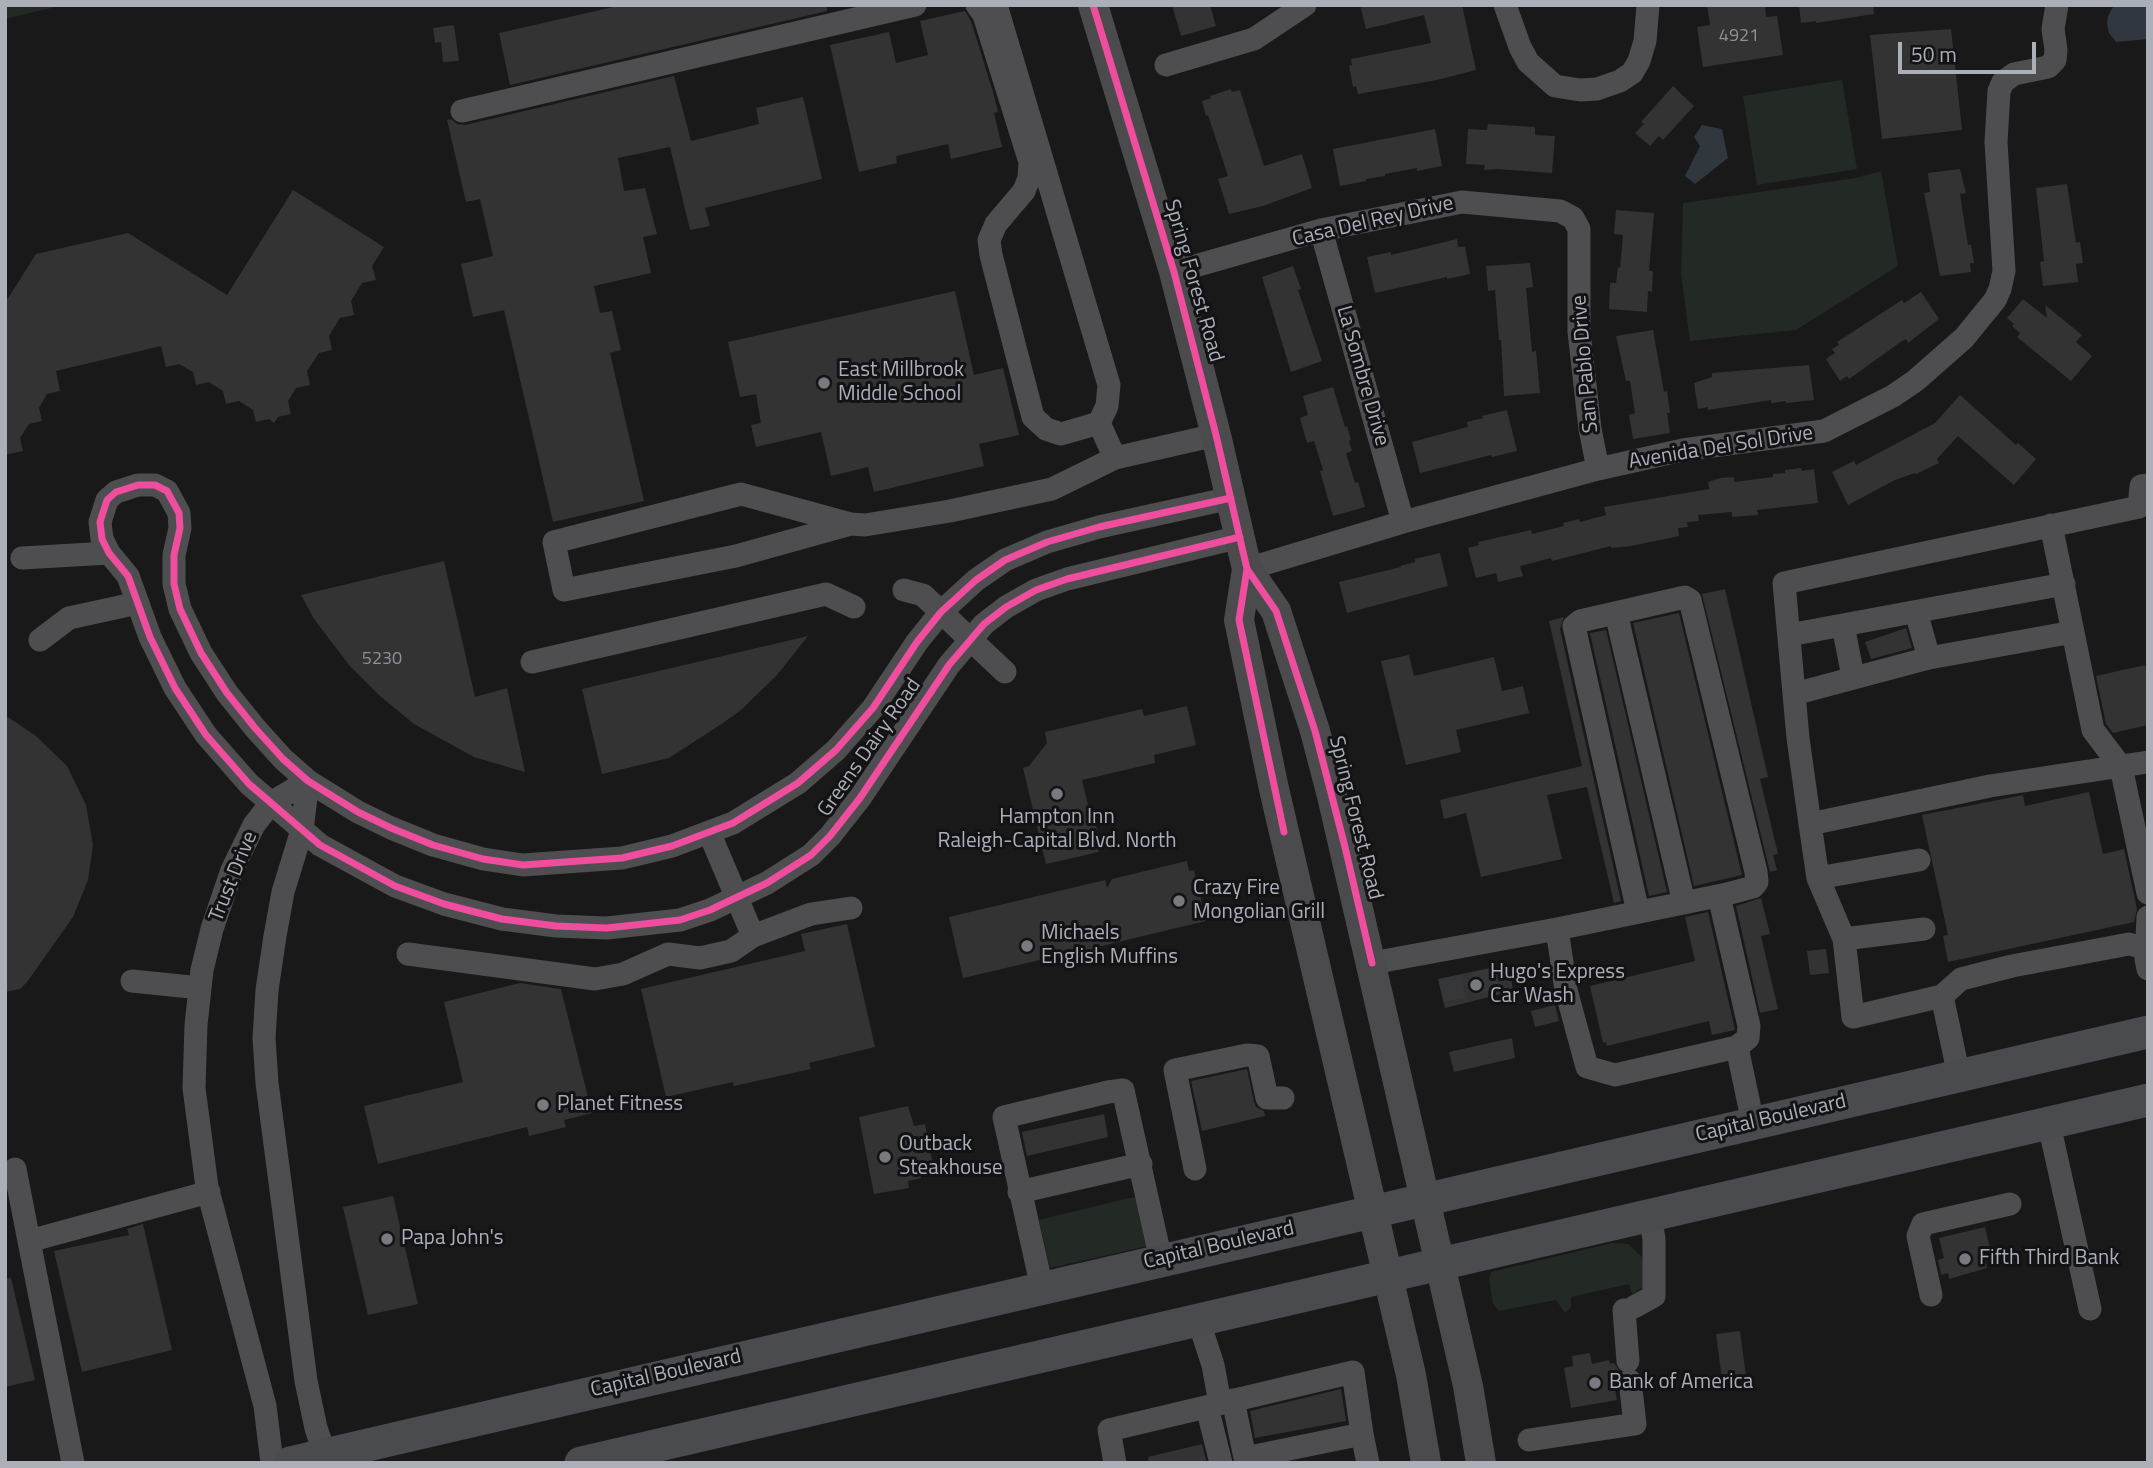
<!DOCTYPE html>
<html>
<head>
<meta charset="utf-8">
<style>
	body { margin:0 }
	#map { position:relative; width:2153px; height:1468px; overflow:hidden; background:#191919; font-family:"Titillium Web",sans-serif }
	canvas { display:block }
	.frame { position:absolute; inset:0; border:7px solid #acafb8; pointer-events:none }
	.scale { position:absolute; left:1898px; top:42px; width:138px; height:32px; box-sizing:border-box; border:4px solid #acafb8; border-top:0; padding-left:9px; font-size:21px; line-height:24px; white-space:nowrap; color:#acafb8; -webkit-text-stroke:5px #131315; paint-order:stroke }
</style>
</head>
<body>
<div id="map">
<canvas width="2153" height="1468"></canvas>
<div class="frame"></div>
<div class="scale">50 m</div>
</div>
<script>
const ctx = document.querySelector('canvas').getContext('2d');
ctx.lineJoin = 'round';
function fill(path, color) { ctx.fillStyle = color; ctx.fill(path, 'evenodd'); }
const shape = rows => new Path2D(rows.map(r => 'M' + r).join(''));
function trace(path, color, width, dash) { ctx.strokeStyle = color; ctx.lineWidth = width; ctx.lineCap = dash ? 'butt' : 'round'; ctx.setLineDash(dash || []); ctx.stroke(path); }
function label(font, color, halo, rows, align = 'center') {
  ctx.font = font + ' "Titillium Web",sans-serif'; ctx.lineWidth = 6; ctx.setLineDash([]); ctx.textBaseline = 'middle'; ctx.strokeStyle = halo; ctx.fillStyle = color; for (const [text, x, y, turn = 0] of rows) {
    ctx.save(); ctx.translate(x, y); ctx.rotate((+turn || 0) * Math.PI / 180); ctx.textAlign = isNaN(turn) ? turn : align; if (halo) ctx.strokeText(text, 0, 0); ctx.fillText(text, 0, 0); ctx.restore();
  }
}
const green = shape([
	[5,5,64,5,5,19],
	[1842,80,1857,169,1757,185,1743,96],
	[1881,171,1898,266,1796,330,1690,341,1681,274,1683,203,1856,178],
	[1133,1197,1137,1199,1148,1246,1050,1268,1039,1220],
	[1612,1243,1628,1244,1642,1257,1645,1275,1642,1288,1632,1294,1629,1284,1571,1297,1571,1307,1565,1313,1556,1300,1499,1311,1493,1304,1489,1279,1491,1272]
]);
const water = shape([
	[2120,5,2148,5,2148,39,2116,42,2109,33,2107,24,2108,16,2113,7],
	[1702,125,1722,129,1728,158,1695,184,1685,176,1700,146,1694,137]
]);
const building = shape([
	[622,5,827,5,827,11,510,85,499,33],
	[1172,5,1210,5,1216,26,1181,36],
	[1360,5,1462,5,1476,70,1437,80,1358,94,1356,86,1353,87,1349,66,1352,65,1351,59,1431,43,1424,15,1366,29],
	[1707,5,1765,5,1766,17,1777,16,1783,55,1703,67,1697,27,1710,25],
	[1799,5,1873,5,1874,14,1816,23,1816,21,1801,23],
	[965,11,971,21,993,92,998,112,994,113,1002,147,951,159,948,144,896,156,897,163,859,172,830,45,889,32,896,63,928,55,920,21],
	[454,25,459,61,443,62,441,42,435,43,433,28],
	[1951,29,1962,130,1882,139,1870,35],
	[674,76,691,141,759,124,756,108,803,97,822,179,705,208,710,226,690,230,670,147,618,158,624,191,645,188,657,234,643,237,651,273,594,286,600,313,612,311,621,350,610,353,644,501,553,522,504,310,473,317,461,264,493,256,480,199,466,202,447,120,451,119,457,124,465,125],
	[1673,86,1694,106,1663,140,1659,136,1650,146,1635,133,1644,124,1641,122],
	[1231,89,1232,92,1240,90,1264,166,1302,154,1312,188,1263,206,1229,214,1218,179,1228,176,1208,115,1206,116,1202,101,1211,98,1210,96],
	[1488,124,1535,127,1535,135,1555,136,1552,173,1497,169,1484,170,1485,165,1466,164,1468,129,1487,130],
	[1435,129,1442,166,1417,171,1417,168,1385,174,1385,176,1366,179,1366,181,1340,186,1333,149],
	[1960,169,1966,193,1960,194,1966,233,1968,245,1971,245,1974,263,1970,263,1971,272,1940,276,1924,193,1930,192,1928,173],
	[2067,184,2076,243,2080,242,2083,263,2076,264,2078,282,2043,286,2040,262,2044,261,2036,188],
	[293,190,384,247,372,266,376,280,362,283,351,301,354,315,340,318,329,336,332,350,319,353,307,371,310,385,296,388,288,401,291,414,278,417,274,423,269,419,256,422,253,410,239,401,226,404,223,391,209,382,196,385,193,372,179,364,166,367,161,346,56,371,60,391,47,394,39,408,42,421,29,424,20,438,23,451,5,455,5,303,36,254,128,233,227,295],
	[1616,210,1654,213,1649,271,1653,271,1652,292,1648,291,1647,312,1609,309,1610,283,1616,283,1618,267,1620,268,1623,235,1614,234],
	[1457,239,1458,247,1465,247,1470,274,1447,279,1447,277,1375,293,1367,257,1391,252,1391,255],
	[1530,263,1533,287,1526,288,1532,352,1536,351,1540,393,1504,396,1501,340,1499,340,1495,290,1488,291,1486,266],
	[1293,266,1301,289,1298,290,1322,361,1291,372,1262,277],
	[955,291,974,375,1003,368,1019,435,979,444,984,466,874,492,868,467,831,476,821,432,756,447,751,425,761,423,756,394,740,397,728,342],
	[1921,292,1939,319,1908,343,1906,339,1902,341,1849,379,1847,376,1840,381,1826,359,1835,353,1832,349,1839,345,1837,342,1902,300,1904,303],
	[2023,299,2047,318,2045,305,2082,335,2076,342,2092,356,2071,381,2017,337,2020,333,2012,326,2014,324,2007,318],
	[1653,330,1664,392,1667,391,1670,413,1667,413,1670,433,1633,439,1629,415,1635,413,1630,381,1626,381,1616,336],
	[1809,365,1814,400,1786,403,1786,401,1771,403,1771,400,1708,410,1708,407,1698,409,1694,383,1712,377,1712,373],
	[1333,387,1345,427,1347,426,1351,440,1349,441,1352,451,1346,453,1355,483,1358,482,1365,507,1333,516,1320,471,1323,470,1314,441,1307,443,1300,418,1308,415,1303,396],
	[1960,395,2016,445,2018,443,2036,459,2014,485,1958,436,1937,459,1939,463,1916,474,1915,473,1895,480,1848,505,1832,472,1854,461,1856,465,1935,423],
	[1507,410,1517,451,1492,457,1491,455,1420,473,1412,442,1468,427,1467,422,1483,418,1482,416],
	[1801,468,1802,471,1814,469,1818,503,1757,510,1758,515,1732,517,1732,512,1698,515,1699,521,1687,522,1688,527,1678,528,1679,536,1631,546,1611,548,1611,546,1552,561,1551,558,1520,566,1523,576,1498,582,1496,573,1476,578,1468,548,1479,545,1478,542,1531,530,1532,534,1564,526,1563,523,1579,519,1580,522,1606,515,1604,507,1709,489,1708,482,1720,478,1734,477,1734,482,1773,477,1773,474,1785,473,1785,470],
	[1440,553,1448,586,1347,613,1339,582,1401,567,1400,566,1415,562,1415,559],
	[444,561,475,697,507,688,525,772,474,757,414,724,380,696,349,665,314,619,301,595],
	[1725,589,1768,777,1760,779,1778,854,1773,855,1777,870,1770,872,1702,594],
	[1679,613,1742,875,1694,886,1633,623],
	[1564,617,1560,629,1621,901,1614,903,1587,787,1547,795,1562,859,1481,877,1466,813,1444,819,1440,800,1582,766,1549,621],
	[1906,628,1912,648,1871,659,1865,642],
	[1606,630,1667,892,1649,896,1590,633],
	[808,636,777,675,741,710,723,723,669,758,602,774,582,689],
	[1409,655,1414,676,1494,657,1502,691,1523,686,1529,713,1456,730,1461,752,1406,765,1381,661],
	[2145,665,2148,676,2148,725,2113,733,2106,724,2096,676],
	[1187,706,1196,745,1154,755,1155,763,1082,780,1089,809,1092,808,1097,830,1094,831,1099,852,1046,864,1023,768,1029,766,1047,743,1045,732,1142,709,1144,716],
	[5,715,36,736,67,766,86,805,93,845,88,880,73,917,27,982,20,989,5,992],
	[2089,792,2103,854,2124,849,2137,909,2134,922,1948,962,1943,936,1948,935,1922,815,2023,795,2025,806],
	[1187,861,1189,871,1194,870,1206,921,1093,948,1094,952,1072,957,1070,953,963,978,949,917,1105,880,1107,888,1112,879],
	[1761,898,1770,934,1761,936,1778,1009,1760,1013,1736,906],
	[1708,912,1735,1030,1712,1035,1709,1021,1607,1046,1606,1042,1603,1043,1590,986,1695,961,1685,917],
	[847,924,875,1047,809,1063,811,1069,734,1086,733,1082,666,1097,641,989,805,951,801,934],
	[1826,949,1829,973,1810,975,1807,951],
	[1508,964,1513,991,1445,1008,1438,979],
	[520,983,561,989,592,1113,564,1120,566,1127,529,1136,527,1127,378,1164,364,1106,463,1082,444,1002],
	[1555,1005,1559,1021,1535,1027,1531,1011],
	[1512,1038,1515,1058,1454,1072,1449,1052],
	[1247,1069,1254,1102,1256,1107,1264,1111,1265,1116,1202,1131,1191,1081],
	[908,1106,914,1126,925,1124,933,1165,920,1168,921,1178,908,1181,909,1188,874,1194,859,1117],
	[1104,1114,1108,1137,1027,1156,1022,1132],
	[393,1196,418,1304,368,1315,343,1207],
	[143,1224,172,1350,82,1372,54,1251,129,1235,127,1229],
	[1985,1227,1991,1252,1984,1254,1987,1268,1949,1279,1948,1273,1941,1275,1938,1260,1944,1258,1939,1238],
	[11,1278,35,1380,5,1387,5,1279],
	[1740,1331,1746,1376,1722,1379,1716,1334],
	[1590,1353,1592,1364,1609,1360,1610,1364,1614,1363,1620,1372,1616,1383,1614,1384,1617,1400,1571,1408,1564,1368,1573,1366,1572,1356],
	[1341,1389,1346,1421,1255,1438,1250,1411],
	[1202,1444,1207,1463,1149,1463,1148,1457]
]);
const minorTunnel = shape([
	[1441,991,1510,976]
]);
const minor = shape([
	[977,5,984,15,1030,162,1029,178,1024,191,996,224,989,240,991,255,1033,417,1046,429,1061,434,1099,423,1107,406,1109,385,996,5],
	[1505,5,1520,47,1528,62,1555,86,1580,90,1597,89,1620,81,1632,73,1639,61,1645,41,1648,5],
	[1166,65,1254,39,1305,5],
	[462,111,915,5],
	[1321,230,1403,522],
	[1174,272,1321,230,1462,202,1560,211,1573,218,1579,229,1579,332,1590,429,1598,469],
	[1099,423,1115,458,1216,435],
	[1231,498,1099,527,1047,542,1005,560,976,580,941,612,917,642,873,708,836,750,798,783,733,823,672,846,622,858,523,865,483,859,433,845,391,828,358,812,308,781,283,759,255,728,227,693,201,653,180,609,174,584,174,555,180,528,179,513,167,491,155,485,138,485,116,492,107,500,100,522,102,539,109,553,128,576,150,637,175,688,206,735,249,784,320,845,395,886,444,904,502,919,556,926,607,928,680,920,710,910,767,883,811,855,830,836,860,798,949,665,984,624,1006,607,1036,590,1067,579,1240,537],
	[851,524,736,556,564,590,554,542,741,494,851,524,865,525,950,511,1052,489,1115,458],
	[2051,525,2093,730,2121,767,2148,893],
	[22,558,109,553],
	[1247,569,1403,522,1598,469,1683,450,1824,431,1893,396,1915,381,1964,338,1995,300,2000,289,2004,271,1996,142,1999,91,2003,82,2014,74,2048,67,2055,60,2056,50,2053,29,2057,5],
	[904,590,923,595,1005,672],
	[1916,612,1929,658],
	[1616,613,1684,903],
	[1843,625,1853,677],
	[1789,635,2064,584],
	[40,640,69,618,138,603],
	[532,662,826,594,854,607],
	[1794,694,1929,658,2073,632],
	[308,781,302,830,283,892,275,936,267,990,264,1038,267,1083,306,1381,316,1428,325,1455],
	[1810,824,1798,738,1784,583,2139,507,2141,486,2148,485],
	[709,832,753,936],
	[1818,878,1919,860],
	[2148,917,2146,959,2148,969],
	[1557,929,1566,990,1587,1067,1615,1075,1737,1047,1748,1038,1749,1026,1719,896],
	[1844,939,1924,929],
	[408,954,595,979,623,974,668,954,700,958,731,951,753,936,811,914,851,908],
	[1372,963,1557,929,1727,894,1753,887,1757,882,1756,872,1690,600,1685,597,1580,621,1574,626,1638,912],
	[132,981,200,988],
	[1942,996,1961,979,2012,966,2129,944,2148,949],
	[1737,1047,1753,1123],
	[1959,1076,1942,996,1853,1017,1844,939,1818,878,1810,824,1990,786,2148,762],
	[2049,1124,2090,1309],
	[15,1169,29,1241],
	[1195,1169,1175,1070,1247,1055,1258,1056,1267,1098,1283,1098],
	[1019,1192,1141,1164],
	[1042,1288,1004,1117,1108,1092,1123,1090,1161,1260],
	[1931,1295,1918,1236,1923,1224,2010,1204],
	[1634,1307,1654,1296,1654,1239,1650,1215],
	[1624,1310,1628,1361],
	[1198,1319,1213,1365,1220,1403],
	[1233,1400,1245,1458,1362,1434,1368,1463],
	[1207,1407,1221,1463],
	[1529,1440,1635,1424,1630,1381],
	[73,1463,29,1241,209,1192],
	[272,1463,265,1406,207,1187,194,1088,196,1025,202,970,212,929,232,870,254,825,271,803,308,781],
	[1115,1463,1109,1430,1353,1372,1362,1434]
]);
const major = shape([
	[1093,5,1174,272,1216,435,1247,569,1276,611,1315,731,1332,796,1468,1386,1481,1463],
	[1247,569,1239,620,1274,789,1411,1375,1426,1463]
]);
const highway = shape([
	[290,1463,2148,1032],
	[581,1463,2148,1100]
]);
const cycleway = shape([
	[1093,5,1174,272,1216,435,1247,569,1276,611,1315,731,1345,847,1372,963],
	[1231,498,1099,527,1047,542,1005,560,976,580,941,612,917,642,873,708,836,750,798,783,733,823,672,846,622,858,523,865,483,859,433,845,391,828,358,812,308,781,283,759,255,728,227,693,201,653,180,609,174,584,174,555,180,528,179,513,167,491,155,485,138,485,116,492,107,500,100,522,102,539,109,553,128,576,150,637,175,688,206,735,249,784,320,845,395,886,444,904,502,919,556,926,607,928,680,920,710,910,767,883,811,855,830,836,860,798,949,665,984,624,1006,607,1036,590,1067,579,1240,537],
	[1247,569,1239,620,1284,832]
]);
const markers = [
	[824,383,7,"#797a80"],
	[1057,794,7,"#797a80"],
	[1179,901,7,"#797a80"],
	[1027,946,7,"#797a80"],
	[1476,985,7,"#797a80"],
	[543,1105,7,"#797a80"],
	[885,1157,7,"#797a80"],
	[387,1239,7,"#797a80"],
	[1965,1259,7,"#797a80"],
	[1595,1383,7,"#797a80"]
];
const numberNames = [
	["4921",1739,37],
	["5230",382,660]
];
const streetNames = [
	["Casa Del Rey Drive",1373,222,-13],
	["Spring Forest Road",1193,281,74],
	["San Pablo Drive",1586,364,-95],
	["La Sombre Drive",1362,376,74],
	["Avenida Del Sol Drive",1721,448,-9],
	["Greens Dairy Road",870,748,-55],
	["Spring Forest Road",1355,818,76],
	["Trust Drive",234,877,-68],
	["Capital Boulevard",1771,1119,-13],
	["Capital Boulevard",1219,1246,-13],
	["Capital Boulevard",666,1374,-13]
];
const poiNames = [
	["East Millbrook",838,371],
	["Middle School",838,395],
	["Hampton Inn",1057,818,"center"],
	["Raleigh-Capital Blvd. North",1057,842,"center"],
	["Crazy Fire",1193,889],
	["Mongolian Grill",1193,913],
	["Michaels",1041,934],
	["English Muffins",1041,958],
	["Hugo's Express",1490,973],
	["Car Wash",1490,997],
	["Planet Fitness",557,1105],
	["Outback",899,1145],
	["Steakhouse",899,1169],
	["Papa John's",401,1239],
	["Fifth Third Bank",1979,1259],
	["Bank of America",1609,1383]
];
fill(green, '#232924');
fill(water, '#30373e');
fill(building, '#333334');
trace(minorTunnel, '#363739', 23, [23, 11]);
trace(minor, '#4e4e51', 23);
trace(major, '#4b4b4d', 30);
trace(highway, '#4a4b4e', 33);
trace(cycleway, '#ef4d9e', 7);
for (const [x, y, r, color] of markers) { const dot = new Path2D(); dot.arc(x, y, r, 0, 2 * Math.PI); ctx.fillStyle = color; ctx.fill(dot); trace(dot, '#131315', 2.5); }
label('18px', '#8e9097', null, numberNames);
label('21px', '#acafb8', '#131315', streetNames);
label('21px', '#acafb8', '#131315', poiNames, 'left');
</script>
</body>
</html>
